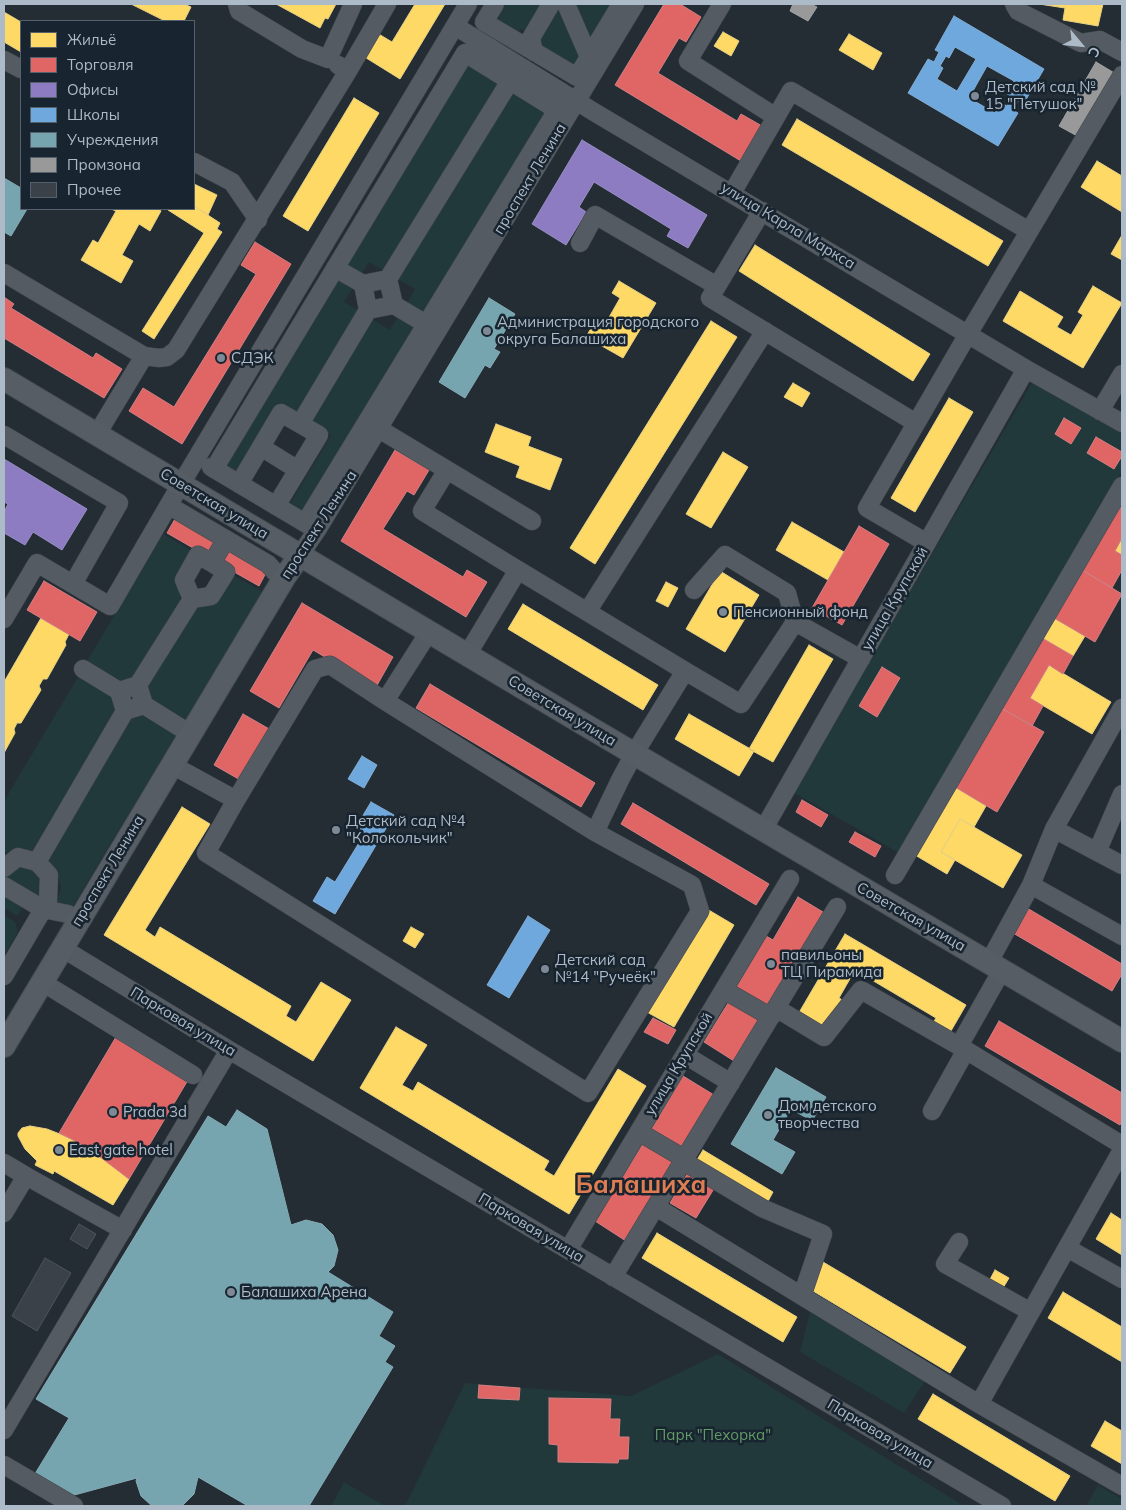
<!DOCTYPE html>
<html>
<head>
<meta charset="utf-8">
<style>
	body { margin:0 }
	#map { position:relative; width:1126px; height:1510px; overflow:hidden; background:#242d34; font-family:Mulish,sans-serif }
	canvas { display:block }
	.frame { position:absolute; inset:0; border:5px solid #adbac7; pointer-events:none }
	.legend { position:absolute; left:20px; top:20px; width:175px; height:190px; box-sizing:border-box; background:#18242f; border:1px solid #54606c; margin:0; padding:6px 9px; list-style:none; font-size:15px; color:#adbac7 }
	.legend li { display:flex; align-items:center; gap:10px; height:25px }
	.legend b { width:25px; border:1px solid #54606c }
	.north { position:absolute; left:1056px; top:20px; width:50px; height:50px; -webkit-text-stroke:4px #18242f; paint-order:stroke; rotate:118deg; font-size:14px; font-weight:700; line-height:20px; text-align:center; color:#adbac7 }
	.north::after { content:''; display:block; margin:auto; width:18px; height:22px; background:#adbac7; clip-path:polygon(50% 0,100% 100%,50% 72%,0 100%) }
</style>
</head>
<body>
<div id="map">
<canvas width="1126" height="1510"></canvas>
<div class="frame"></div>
<ul class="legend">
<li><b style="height:14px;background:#ffd966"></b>Жильё</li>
<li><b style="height:14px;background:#e06666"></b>Торговля</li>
<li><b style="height:14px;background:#8e7cc3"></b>Офисы</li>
<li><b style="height:14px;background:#6fa8dc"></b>Школы</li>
<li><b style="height:14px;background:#76a5af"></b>Учреждения</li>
<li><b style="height:14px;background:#999"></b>Промзона</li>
<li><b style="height:14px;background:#3a4148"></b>Прочее</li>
</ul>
<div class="north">С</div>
</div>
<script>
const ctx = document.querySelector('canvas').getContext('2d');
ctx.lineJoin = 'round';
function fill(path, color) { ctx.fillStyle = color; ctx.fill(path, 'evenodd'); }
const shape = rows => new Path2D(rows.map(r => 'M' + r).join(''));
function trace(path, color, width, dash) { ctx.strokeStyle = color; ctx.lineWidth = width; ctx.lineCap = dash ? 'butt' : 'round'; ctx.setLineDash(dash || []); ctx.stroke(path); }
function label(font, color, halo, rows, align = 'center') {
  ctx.font = font + ' Mulish,sans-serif'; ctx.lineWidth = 5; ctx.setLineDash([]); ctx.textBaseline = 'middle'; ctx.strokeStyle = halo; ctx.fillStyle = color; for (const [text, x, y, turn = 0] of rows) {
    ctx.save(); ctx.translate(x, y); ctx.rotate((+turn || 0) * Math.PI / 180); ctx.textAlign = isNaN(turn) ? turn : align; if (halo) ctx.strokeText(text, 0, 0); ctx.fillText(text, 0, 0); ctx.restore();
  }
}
const green = shape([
	[499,4,544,4,527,33,521,29,517,36,490,20],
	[559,4,582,54,573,70,539,50,543,43,538,39],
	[571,4,612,4,588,44],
	[463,62,501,85,387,273,369,262,359,278,339,266],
	[510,91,548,114,424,318,405,306,415,289,396,278],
	[335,274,354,286,344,302,363,313,301,416,279,403,235,475,219,465],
	[400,313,420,326,304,517,288,507,331,435,310,421,372,319,390,330],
	[1033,381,1122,434,1122,471,899,853,793,792],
	[163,534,194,552,178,580,181,604,136,679,128,679,117,686,84,666],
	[231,574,263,592,182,725,150,706,151,699,150,692,146,685,192,610,215,601],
	[81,672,114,691,112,698,114,705,118,712,36,852,22,848,4,853,4,801],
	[147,711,179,730,68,914,55,907,61,887,55,868,45,856,128,717,135,717,142,714],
	[22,867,32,870,39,877,41,887,38,897,4,877,12,870],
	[4,897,22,908,17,916,4,908],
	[4,915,15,922,18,932,4,956],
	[810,1312,925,1381,904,1413,800,1352],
	[718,1354,964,1506,405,1506,465,1383,631,1396],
	[479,1385,520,1388,519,1400,478,1398],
	[549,1398,610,1419,619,1419,619,1437,629,1437,628,1459,619,1459,618,1463,558,1445,549,1444],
	[344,1482,385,1506,331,1506],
	[1098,1485,1122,1499,1122,1506,1086,1506]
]);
const homes = shape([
	[131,4,184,4,191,7,184,21,165,21,131,4],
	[276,4,336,4,328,19,325,18,320,28,276,4],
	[415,4,445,4,400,79,363,56,377,33,392,42,415,4],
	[1039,4,1103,4,1098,26,1063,20,1065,8,1039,4],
	[4,12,21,22,21,52,4,42,4,12],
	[723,32,739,41,731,56,714,46,723,32],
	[849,34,882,53,873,70,839,50,849,34],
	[354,98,379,113,308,231,283,216,354,98],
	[797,119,1003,241,988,266,782,145,797,119],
	[1097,161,1122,176,1122,212,1081,187,1097,161],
	[194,184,217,195,208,215,194,206,194,184],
	[194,206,220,223,217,229,222,232,154,339,142,331,204,233,168,210,169,209,194,209,194,206],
	[111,209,158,209,161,211,150,231,139,224,122,255,133,261,121,283,81,260,93,240,98,243,116,211,111,209],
	[1122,235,1122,260,1111,254,1122,235],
	[755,245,930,354,913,381,739,271,755,245],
	[619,281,656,303,623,358,586,337,594,323,603,328,620,298,612,293,619,281],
	[1093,286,1122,303,1083,368,1003,321,1020,291,1063,317,1057,327,1071,335,1083,315,1078,312,1093,286],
	[711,321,737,337,595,564,570,548,711,321],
	[793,383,810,393,802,407,784,397,793,383],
	[949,398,973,412,915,512,891,498,949,398],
	[496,424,531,437,528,446,562,459,550,490,516,477,520,466,485,452,496,424],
	[723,452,748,467,711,528,686,514,723,452],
	[792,522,844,552,828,580,776,550,792,522],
	[1122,538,1122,555,1115,551,1122,538],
	[720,571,759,595,725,652,686,629,720,571],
	[666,582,678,588,668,607,656,601,666,582],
	[523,604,658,685,643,710,508,629,523,604],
	[41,618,69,634,65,642,66,645,47,679,43,679,39,686,41,690,21,723,17,723,14,729,15,733,4,753,4,682,41,618],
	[1054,618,1085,636,1073,656,1042,638,1054,618],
	[809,645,833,659,773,762,749,749,809,645],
	[1049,665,1111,702,1092,734,1030,698,1049,665],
	[689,714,754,751,739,776,675,739,689,714],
	[955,787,986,806,974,827,960,819,941,852,955,860,947,874,915,855,955,787],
	[182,807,210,824,145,930,155,937,160,927,291,1006,286,1016,296,1022,321,982,351,1000,313,1061,104,935,182,807],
	[960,819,1022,855,1003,888,941,852,960,819],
	[707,909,734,925,674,1027,645,1011,707,909],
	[411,927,424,934,415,948,403,941,411,927],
	[845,934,966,1005,948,1036,931,1026,936,1018,855,970,839,998,844,1001,826,1033,797,1016,845,934],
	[396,1027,427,1045,402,1085,413,1091,418,1082,549,1161,544,1170,554,1176,618,1069,646,1086,569,1214,360,1088,396,1027],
	[30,1126,47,1129,70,1138,104,1159,129,1179,113,1205,54,1171,53,1174,35,1165,37,1161,25,1149,18,1136,18,1133,22,1128,30,1126],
	[703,1150,773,1192,766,1205,695,1163,703,1150],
	[1111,1213,1122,1220,1122,1255,1096,1239,1111,1213],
	[657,1233,797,1317,783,1342,642,1258,657,1233],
	[823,1262,966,1347,950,1373,808,1288,823,1262],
	[995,1270,1009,1278,1000,1293,987,1285,995,1270],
	[1063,1292,1122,1327,1122,1362,1048,1318,1063,1292],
	[933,1394,1070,1476,1055,1501,918,1419,933,1394],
	[1105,1421,1122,1431,1122,1464,1091,1446,1105,1421]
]);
const shops = shape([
	[664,4,680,4,701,17,686,42,679,38,658,73,737,121,741,114,762,126,741,161,615,85,664,4],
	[255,242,291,264,182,444,129,411,143,388,174,407,256,274,241,265,255,242],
	[4,297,14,304,11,308,93,358,96,353,122,369,104,398,4,338,4,297],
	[1064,418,1081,428,1071,444,1055,434,1064,418],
	[1096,437,1122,452,1122,456,1114,469,1087,453,1096,437],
	[395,450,429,470,414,495,407,491,383,529,463,577,467,570,487,582,466,617,341,541,395,450],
	[1122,500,1122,538,1115,551,1122,555,1122,570,1112,588,1082,570,1122,500],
	[176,517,216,541,207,556,167,533,176,517],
	[859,526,889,544,842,625,812,608,859,526],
	[229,549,267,571,259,586,220,564,229,549],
	[1082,570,1122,594,1095,642,1054,618,1082,570],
	[44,581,97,612,80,641,27,610,44,581],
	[302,603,393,657,376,687,313,650,279,708,250,691,302,603],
	[1042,638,1073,656,1063,674,1049,665,1030,698,1043,706,1032,726,1001,708,1042,638],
	[882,667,900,678,877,717,859,706,882,667],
	[430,684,595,783,581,807,416,708,430,684],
	[1001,708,1044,732,997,812,955,787,1001,708],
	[243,714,271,730,242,781,214,765,243,714],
	[802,800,828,815,821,827,796,812,802,800],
	[633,803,769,884,756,905,621,824,633,803],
	[855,832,881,846,875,857,849,842,855,832],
	[798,897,823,912,768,1007,736,988,766,936,773,940,798,897],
	[1027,908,1122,964,1122,974,1112,991,1013,933,1027,908],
	[730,1000,760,1018,734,1061,704,1042,730,1000],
	[653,1018,676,1030,668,1044,644,1032,653,1018],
	[999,1021,1122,1093,1122,1121,1120,1125,985,1046,999,1021],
	[116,1037,188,1080,129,1179,87,1147,59,1133,116,1037],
	[683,1076,714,1095,681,1149,651,1130,683,1076],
	[644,1142,675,1161,626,1241,595,1221,644,1142],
	[689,1171,715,1187,696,1218,670,1203,689,1171],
	[479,1385,520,1388,519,1400,478,1398,479,1385],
	[549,1398,611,1399,610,1419,620,1419,619,1437,629,1437,628,1459,619,1459,618,1463,558,1462,558,1445,549,1444,549,1398]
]);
const offices = shape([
	[582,140,707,215,688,248,667,236,671,229,594,182,579,207,586,212,566,245,532,224,582,140],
	[4,459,87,509,62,550,33,532,25,545,4,533,4,512,8,504,4,502,4,459]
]);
const schools = shape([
	[954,16,1044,69,1024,103,1019,100,1013,110,1018,113,998,146,908,93,928,59,934,62,939,52,935,50,954,16],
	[955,47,976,59,957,91,937,79,943,68,940,66,946,56,949,58,955,47],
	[987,66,1014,81,1007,94,1012,97,1007,106,1001,103,995,113,969,98,987,66],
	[362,756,377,765,364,788,348,779,362,756],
	[371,802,394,815,335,914,313,901,327,877,335,882,365,833,356,827,371,802],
	[528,916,550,930,509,998,487,985,528,916]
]);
const public = shape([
	[4,178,21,188,21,209,27,209,11,236,4,232,4,178],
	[489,298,515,314,494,349,500,352,490,368,485,365,465,398,439,382,489,298],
	[776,1068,826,1097,812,1121,791,1109,773,1140,795,1152,782,1174,731,1144,776,1068],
	[237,1110,267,1129,291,1225,306,1220,322,1224,333,1235,338,1250,334,1266,328,1272,393,1312,379,1336,395,1346,385,1362,393,1367,309,1506,248,1506,198,1477,194,1494,182,1506,152,1506,141,1496,136,1481,137,1478,67,1497,33,1477,69,1418,36,1399,208,1116,226,1127,237,1110]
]);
const industry = shape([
	[793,4,811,4,817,7,808,21,790,11,793,4],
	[1096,62,1116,74,1079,137,1059,126,1096,62]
]);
const building = shape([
	[79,1224,96,1234,87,1249,70,1239,79,1224],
	[45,1258,71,1273,37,1331,12,1316,45,1258]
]);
const minor = shape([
	[237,4,239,11,302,49,328,59,353,4],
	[495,4,484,22,577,77,621,4],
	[566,4,589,57],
	[722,4,688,61,776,117],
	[1014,4,1018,11,1081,43,1100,40,1122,52],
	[455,26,594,112,1026,369,1122,423],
	[534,52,531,38,551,4],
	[4,60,21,69],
	[338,65,348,71,387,4],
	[194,162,232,182,258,220],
	[732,193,791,91,1029,231],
	[762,211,710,298,916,423],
	[580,243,595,215,717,286],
	[335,268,363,284],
	[4,273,144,356,159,358,167,357,176,350,348,71],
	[388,279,510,81],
	[394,305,426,324],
	[1100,411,1122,374],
	[300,424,368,310,363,284,388,279,394,305,368,310],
	[379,429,532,521],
	[97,434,144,356],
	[4,435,119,503,73,584],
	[261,447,298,470],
	[211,467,310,526],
	[214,469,465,53,557,110,305,523],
	[447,470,422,511,518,570],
	[239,484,281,413,319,435,276,506],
	[178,511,268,564,275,572],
	[927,543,867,508,961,346,1122,75],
	[300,555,317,530,635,4],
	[694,590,725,555,787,593,795,622,861,659],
	[192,599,184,580,198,555,212,563],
	[587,612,765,331],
	[4,619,37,563,110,606,181,484,468,4],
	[467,655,518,570,685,671,634,754,621,778,595,832],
	[83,669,119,691],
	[685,671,741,704,795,622],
	[138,685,144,705,125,711,119,691,138,685,192,599,211,596,226,572,212,563,226,539],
	[385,701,429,632],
	[144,705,181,728],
	[172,765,236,800,206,853,588,1093,700,911,692,885,595,832,385,701,330,665,315,669,236,800],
	[1054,829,1122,865],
	[763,830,1026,369],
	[1097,852,1122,794],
	[37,862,125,711],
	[4,868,18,857,37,862,49,875,48,901,4,976],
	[895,875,1122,486],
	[1031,885,1122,936],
	[4,886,43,909,68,914],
	[62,948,229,1050,1002,1506],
	[989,962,1031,885,1054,829,1122,708],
	[42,982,193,1075],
	[724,990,771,1017],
	[776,1008,824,1037,861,990,959,1046,1122,1145],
	[959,1046,1002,970],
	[685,1055,731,1083],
	[932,1111,966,1050],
	[639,1132,685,1159],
	[683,1161,762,1208,823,1234,802,1296],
	[4,1163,26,1176,4,1213],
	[26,1176,123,1230],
	[656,1207,979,1404,1122,1486],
	[959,1242,945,1264,1031,1312],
	[1067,1248,1122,1279],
	[568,1250,790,879],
	[613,1277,837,907],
	[979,1404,1122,1150],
	[4,1430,229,1050],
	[4,1465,74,1506]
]);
const major = shape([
	[4,379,587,726,1122,1041],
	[4,1046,284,578,300,555]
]);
const markers = [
	[975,96,5,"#7d8994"],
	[487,331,5,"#7d8994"],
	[221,358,5,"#7d8994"],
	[723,612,5,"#7d8994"],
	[336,830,5,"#7d8994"],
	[771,964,5,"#7d8994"],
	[545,969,5,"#7d8994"],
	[113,1112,5,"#7d8994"],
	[768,1115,5,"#7d8994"],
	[59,1150,5,"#7d8994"],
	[231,1292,5,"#7d8994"]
];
const poiNames = [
	["Детский сад №",985,87],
	["15 \"Петушок\"",985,104],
	["Администрация городского",497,322],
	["округа Балашиха",497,339],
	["СДЭК",231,358],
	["Пенсионный фонд",733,612],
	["Детский сад №4",346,821],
	["\"Колокольчик\"",346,838],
	["павильоны",781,955],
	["ТЦ Пирамида",781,972],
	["Детский сад",555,960],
	["№14 \"Ручеёк\"",555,977],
	["Дом детского",778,1106],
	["творчества",778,1123],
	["Prada 3d",123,1112],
	["East gate hotel",69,1150],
	["Балашиха Арена",241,1292]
];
const streetNames = [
	["проспект Ленина",530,179,-59],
	["улица Карла Маркса",788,226,31],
	["Советская улица",214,504,31],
	["проспект Ленина",319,525,-57],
	["улица Крупской",895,599,-60],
	["Советская улица",562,711,31],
	["проспект Ленина",108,871,-59],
	["Советская улица",911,917,30],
	["Парковая улица",183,1022,31],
	["улица Крупской",679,1064,-59],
	["Парковая улица",531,1228,31],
	["Парковая улица",880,1434,31]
];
const parkNames = [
	["Парк \"Пехорка\"",713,1435]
];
const townNames = [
	["Балашиха",641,1185]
];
fill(green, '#21393a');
fill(homes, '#ffd966');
trace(homes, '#e6d083', 1);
fill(shops, '#e06666');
trace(shops, '#d17f83', 1);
fill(offices, '#8e7cc3');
trace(offices, '#978fc4', 1);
fill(schools, '#6fa8dc');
trace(schools, '#82add6', 1);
fill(public, '#76a5af');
trace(public, '#86abb6', 1);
fill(industry, '#999');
trace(industry, '#9fa3a7', 1);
fill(building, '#3a4148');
trace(building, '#4c545c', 1);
trace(minor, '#41474c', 19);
trace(major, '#414a51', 24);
trace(minor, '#545b62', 18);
trace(major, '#575d64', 22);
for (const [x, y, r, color] of markers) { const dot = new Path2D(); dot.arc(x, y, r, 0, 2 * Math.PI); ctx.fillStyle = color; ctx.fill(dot); trace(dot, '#18242f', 2); }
label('15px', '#adbac7', '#18242f', poiNames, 'left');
label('15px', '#adbac7', '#18242f', streetNames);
label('15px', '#629a68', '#18242f', parkNames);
label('bold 25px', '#de7d51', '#18242f', townNames);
</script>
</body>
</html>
